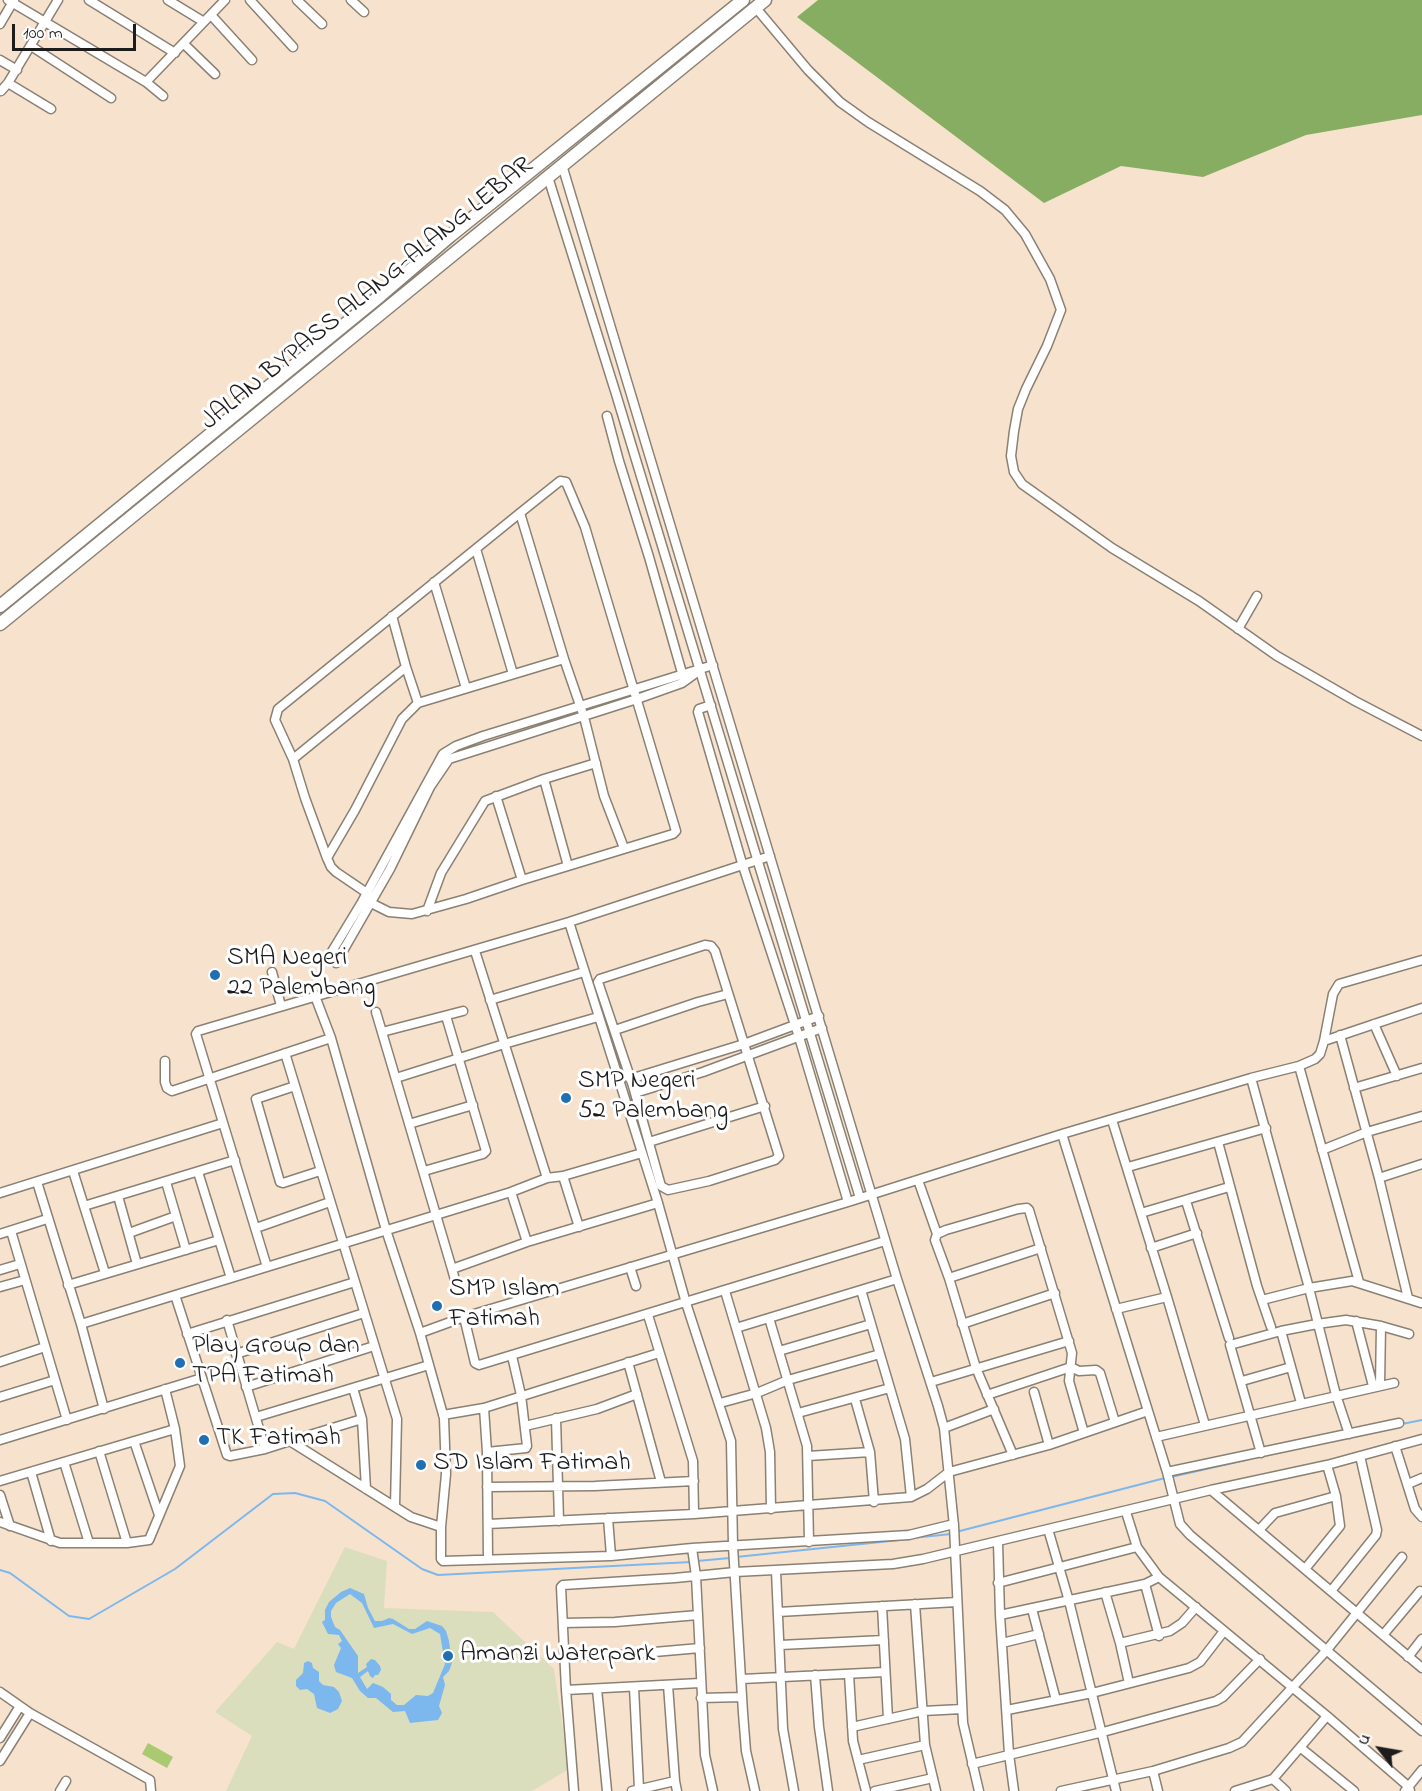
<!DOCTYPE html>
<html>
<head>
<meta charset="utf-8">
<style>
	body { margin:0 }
	#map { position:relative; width:1422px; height:1791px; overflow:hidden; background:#f7e3cd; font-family:"Indie Flower",sans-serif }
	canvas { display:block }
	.north { position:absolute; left:1350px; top:1719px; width:60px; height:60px; -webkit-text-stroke:4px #fff; paint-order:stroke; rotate:301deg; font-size:16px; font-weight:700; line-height:24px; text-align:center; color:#1c1c1c }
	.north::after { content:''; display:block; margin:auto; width:21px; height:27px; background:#1c1c1c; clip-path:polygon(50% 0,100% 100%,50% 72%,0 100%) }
	.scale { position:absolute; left:12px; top:24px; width:124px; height:27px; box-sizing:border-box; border:3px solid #1c1c1c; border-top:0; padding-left:8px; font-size:18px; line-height:21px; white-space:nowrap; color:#1c1c1c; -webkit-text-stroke:4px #fff; paint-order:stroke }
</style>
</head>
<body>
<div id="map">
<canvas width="1422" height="1791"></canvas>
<div class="north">U</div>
<div class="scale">100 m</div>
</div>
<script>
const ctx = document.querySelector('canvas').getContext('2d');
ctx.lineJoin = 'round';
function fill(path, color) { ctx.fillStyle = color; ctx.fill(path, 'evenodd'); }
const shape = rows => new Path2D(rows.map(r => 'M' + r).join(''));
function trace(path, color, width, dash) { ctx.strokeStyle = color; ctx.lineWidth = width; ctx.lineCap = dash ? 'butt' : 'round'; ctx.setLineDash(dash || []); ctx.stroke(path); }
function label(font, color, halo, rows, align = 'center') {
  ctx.font = font + ' "Indie Flower",sans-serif'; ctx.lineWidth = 6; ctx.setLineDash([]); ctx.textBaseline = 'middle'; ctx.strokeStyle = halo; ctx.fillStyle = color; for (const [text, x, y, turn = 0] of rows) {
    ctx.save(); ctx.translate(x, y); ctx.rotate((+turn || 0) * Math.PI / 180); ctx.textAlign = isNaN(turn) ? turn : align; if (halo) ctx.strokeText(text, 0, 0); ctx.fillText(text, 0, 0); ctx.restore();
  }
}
const built = shape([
	[345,1547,387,1561,384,1608,493,1612,554,1669,569,1769,532,1791,226,1791,252,1736,215,1712,277,1642,294,1649]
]);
const green = shape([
	[148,1743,173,1757,167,1768,142,1754]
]);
const forest = shape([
	[818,0,1422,0,1422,115,1306,135,1203,177,1121,166,1044,203,797,17]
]);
const water = shape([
	[350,1588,364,1594,368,1608,375,1621,382,1621,389,1618,393,1619,409,1629,415,1629,427,1621,442,1626,446,1631,449,1641,452,1663,449,1671,443,1677,445,1685,439,1706,442,1713,438,1720,410,1723,405,1711,393,1712,376,1698,368,1698,360,1691,352,1678,336,1672,334,1665,341,1648,338,1644,342,1641,339,1635,328,1634,322,1622,325,1620,325,1610,329,1602,341,1592],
	[350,1594,362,1603,374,1628,393,1624,412,1634,430,1628,440,1634,445,1664,433,1693,428,1696,416,1695,404,1705,397,1705,391,1700,391,1694,383,1687,373,1683,367,1689,360,1677,368,1671,370,1676,373,1678,375,1675,378,1675,381,1670,380,1666,375,1660,371,1659,366,1664,367,1667,358,1673,358,1656,340,1630,335,1627,331,1617,331,1611,336,1603],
	[308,1661,312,1663,313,1668,319,1672,319,1681,323,1685,334,1687,339,1692,342,1701,338,1709,330,1713,317,1708,314,1694,307,1689,300,1690,296,1686,296,1680,303,1673,304,1663]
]);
const stream = shape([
	[1402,1424,1422,1420],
	[1171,1477,1250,1459],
	[956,1532,1165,1478],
	[912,1538,951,1534],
	[736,1557,900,1540],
	[697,1561,730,1558],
	[0,1570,10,1573,69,1616,89,1619,175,1569,273,1494,295,1493,325,1501,422,1569,438,1575,691,1562]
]);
const minor = shape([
	[8,0,146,82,163,96],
	[89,0,175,53],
	[168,0,204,22],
	[250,0,293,47],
	[297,0,322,24],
	[351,0,364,12],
	[756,8,808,70,840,102,868,122,980,191,1005,210,1025,234,1050,279,1061,310,1047,346,1026,389,1018,409,1014,431,1011,456,1014,472,1022,484,1112,548,1199,601,1277,656,1355,701,1422,736],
	[211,15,252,60],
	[0,24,14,0],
	[184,44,215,74],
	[31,46,111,98],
	[0,60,17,70],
	[146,82,225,0],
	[8,83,58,0],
	[1,91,8,83,51,109],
	[562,165,897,1279,938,1406,944,1428,954,1526,963,1723,979,1791],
	[548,177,616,394,860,1198],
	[607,416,619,461,649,557,682,673],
	[476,549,513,674],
	[434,582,466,688],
	[1238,629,1257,596],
	[564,659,584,717,604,796,624,848],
	[406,667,418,703],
	[711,705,699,709,698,712,742,863,799,1037,848,1202],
	[293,759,406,667,392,616],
	[544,779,568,866],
	[496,796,522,880],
	[327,858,355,810,402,719,418,703,564,659,520,513,278,709,275,720,293,759,305,798,327,858,331,867,336,872,367,893,371,903,389,912,412,914,466,899,522,880,673,834,676,831,585,527,566,482,560,481,520,513],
	[427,911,441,873,485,801,544,779,596,763],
	[569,922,658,1203,686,1303,731,1441,733,1546,743,1713,746,1751,755,1791],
	[705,945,711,946,715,951,779,1156,775,1160,709,1181,668,1190,661,1186,633,1086,598,982,600,979,705,945],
	[475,951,547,1178],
	[328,958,362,902,443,754,456,746,483,736,713,665],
	[336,963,390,869,430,787,449,759,637,699,682,683,700,670],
	[272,972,281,1006],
	[315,996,331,1038,386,1230,420,1333,444,1418,446,1474,441,1527,441,1559,443,1561,611,1556,692,1548,909,1535,954,1524],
	[490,1000,584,972],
	[376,1012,452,1269,527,1242,658,1203],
	[1374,1024,1397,1076],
	[615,1030,698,1002,728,994],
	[382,1032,463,1011],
	[1340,1035,1379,1178,1408,1298],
	[1324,1041,1333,994,1339,984,1422,960],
	[285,1053,397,1419,395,1506],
	[165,1061,165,1082,167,1088,172,1091,331,1038],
	[1299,1066,1359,1282],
	[396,1078,504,1044,598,1017],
	[1251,1078,1309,1288,1336,1395,1349,1434],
	[630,1079,744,1044,819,1016],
	[295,1086,256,1099,280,1182,283,1183,320,1171],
	[1354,1088,1422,1068],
	[635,1093,703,1072,822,1028],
	[1112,1120,1167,1297,1205,1425],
	[409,1124,473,1105],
	[1062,1134,1167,1472,1180,1524,1190,1535,1422,1731],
	[649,1142,765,1106],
	[1218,1142,1257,1286,1271,1327],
	[1322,1150,1367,1132,1422,1116],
	[1128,1167,1266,1128],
	[73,1171,105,1273],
	[424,1171,483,1154,486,1151,446,1016],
	[198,1172,231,1278],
	[563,1176,579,1227],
	[1379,1178,1422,1164],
	[918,1180,937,1234],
	[37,1182,81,1324,104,1409],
	[166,1182,186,1250],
	[511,1192,527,1242],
	[0,1193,223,1123],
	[118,1196,137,1264],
	[1186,1201,1229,1338],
	[84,1206,235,1160],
	[1141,1213,1229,1187],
	[256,1228,330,1202],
	[11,1231,67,1420],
	[129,1233,176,1216],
	[0,1234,47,1219],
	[1151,1248,1197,1233],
	[267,1267,196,1034,198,1031,569,922,770,856],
	[630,1267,636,1286],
	[452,1269,458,1291],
	[0,1270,20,1264],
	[949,1278,1041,1248],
	[68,1285,219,1240],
	[0,1287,25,1280],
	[861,1290,905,1439,911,1497],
	[725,1291,766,1428,770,1452,771,1509],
	[175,1295,227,1455,230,1456,265,1449,290,1441,411,1517,441,1527],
	[1262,1300,1309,1288,1352,1281,1421,1303],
	[1116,1309,1167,1297],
	[648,1315,693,1461,694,1514],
	[464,1317,475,1363,479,1365,885,1241],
	[769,1318,807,1446,809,1542],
	[227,1320,265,1449],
	[1356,1321,1373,1386],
	[81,1324,511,1192,547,1178,563,1176,642,1153],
	[962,1324,1055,1293],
	[736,1328,897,1279],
	[1281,1331,1301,1403],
	[420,1333,464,1317,848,1202,1062,1134,1251,1078,1299,1066,1315,1059,1320,1054,1324,1041,1422,1008],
	[187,1334,355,1282],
	[779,1351,871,1324],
	[236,1354,364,1313],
	[0,1362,45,1347],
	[628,1362,661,1482],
	[1242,1381,1291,1367],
	[931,1382,1069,1341],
	[1380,1385,1381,1326],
	[246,1387,374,1346],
	[353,1388,362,1419,366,1489],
	[1034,1392,1049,1445],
	[987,1395,1071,1367,1079,1371,1096,1370,1100,1373,1115,1422],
	[0,1397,55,1380],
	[855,1399,870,1452,874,1502],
	[720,1403,757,1393,788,1380,880,1354],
	[484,1408,487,1452,488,1558],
	[798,1413,890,1388],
	[443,1415,484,1408,659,1353],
	[256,1417,429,1365],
	[556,1418,559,1521],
	[525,1426,597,1409,637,1394],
	[944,1428,994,1409],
	[1156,1437,1394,1383],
	[0,1440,202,1378],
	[134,1441,159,1515],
	[290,1441,362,1419],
	[1395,1446,1415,1509,1422,1517],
	[99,1451,127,1543],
	[487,1452,526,1448,527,1446,521,1395,512,1356],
	[1261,1453,1230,1345,1281,1331,1317,1324,1346,1320,1381,1326,1409,1334],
	[1013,1455,976,1368,949,1278,935,1240,937,1234,946,1230,1018,1209,1027,1208,1029,1210,1072,1353,1069,1381,1084,1433],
	[808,1456,870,1452],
	[64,1462,89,1543],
	[31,1472,51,1541],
	[1167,1472,1399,1423],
	[0,1481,175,1429],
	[1408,1484,1422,1478],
	[487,1487,595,1486,694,1481],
	[1211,1490,1422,1668],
	[0,1495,10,1526],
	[1126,1512,1137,1547,1159,1577,1327,1716,1409,1787,1410,1791],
	[608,1518,611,1556],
	[0,1522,60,1543,127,1543,149,1540,180,1466,175,1429,165,1389],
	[488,1524,694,1514,911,1497,927,1489,949,1472,1049,1445,1148,1411],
	[1048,1529,1069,1601,1116,1791],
	[1259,1530,1275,1513,1336,1496],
	[998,1542,1000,1615,1009,1754,1014,1791],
	[692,1548,696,1576,705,1755,713,1791],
	[1305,1569,1340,1526,1336,1496,1327,1465],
	[776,1571,783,1729,794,1791],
	[998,1583,1137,1547],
	[1145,1584,1159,1636],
	[1331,1591,1376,1535,1377,1530,1360,1456],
	[1105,1592,1120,1643,1129,1683],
	[915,1604,925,1745,936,1791],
	[882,1606,888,1719],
	[1032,1609,1056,1700],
	[778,1612,957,1602],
	[1000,1615,1145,1584,1159,1577],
	[563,1623,615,1622,698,1615],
	[1383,1635,1420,1591],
	[1002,1643,1039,1634],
	[1120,1643,1170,1631,1182,1623,1196,1607],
	[780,1645,884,1640],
	[564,1656,620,1655,700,1648],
	[1408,1657,1422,1639],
	[849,1674,853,1741,866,1791],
	[815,1675,819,1727,828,1791],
	[742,1679,885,1672],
	[668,1685,675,1781,677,1791],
	[634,1687,639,1789],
	[597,1689,607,1791],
	[566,1690,700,1683],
	[0,1692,30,1713,150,1780,151,1791],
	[701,1698,742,1697],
	[1007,1710,1092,1693,1189,1668,1200,1662,1224,1631],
	[852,1727,923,1711,962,1709],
	[0,1738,20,1706],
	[1301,1748,1354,1791],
	[858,1760,925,1745],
	[0,1761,30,1713],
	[972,1764,1103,1732,1216,1701,1223,1697,1260,1659],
	[1153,1771,1158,1791],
	[1273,1779,1286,1791],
	[60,1791,66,1781],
	[574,1791,566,1690,561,1587,563,1585,675,1578,735,1572,893,1564,923,1559,1211,1490,1327,1465,1422,1439],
	[632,1791,675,1781],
	[875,1791,933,1778],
	[1061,1791,1153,1771,1229,1748,1242,1742,1326,1651,1402,1557],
	[1235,1791,1273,1779,1327,1716],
	[1405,1791,1422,1770]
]);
const highway = shape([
	[0,606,381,295,450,236,743,0],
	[0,624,765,0]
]);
const markers = [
	[215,975,6,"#1f6fb2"],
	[566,1098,6,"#1f6fb2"],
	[437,1306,6,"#1f6fb2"],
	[180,1363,6,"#1f6fb2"],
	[204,1440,6,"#1f6fb2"],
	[421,1465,6,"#1f6fb2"],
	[448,1656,6,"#1f6fb2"]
];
const streetNames = [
	["JALAN BYPASS ALANG-ALANG LEBAR",368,295,-39]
];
const poiNames = [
	["SMA Negeri",227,960],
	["22 Palembang",227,990],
	["SMP Negeri",578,1083],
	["52 Palembang",578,1113],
	["SMP Islam",449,1291],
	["Fatimah",449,1321],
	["Play Group dan",192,1348],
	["TPA Fatimah",192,1378],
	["TK Fatimah",216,1440],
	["SD Islam Fatimah",433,1465],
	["Amanzi Waterpark",460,1656]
];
fill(built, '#dbdebc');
fill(green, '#aac971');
fill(forest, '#87ad63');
fill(water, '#7cb7ee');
trace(stream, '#7cb7ee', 2);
trace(minor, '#8a8074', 11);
trace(highway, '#8a8074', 15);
trace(minor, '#fff', 8);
trace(highway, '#fff', 12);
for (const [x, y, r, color] of markers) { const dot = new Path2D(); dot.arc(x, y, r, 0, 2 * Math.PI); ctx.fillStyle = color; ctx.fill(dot); trace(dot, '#fff', 2); }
label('26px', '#1c1c1c', '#fff', streetNames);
label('26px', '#1c1c1c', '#fff', poiNames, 'left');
</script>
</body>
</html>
